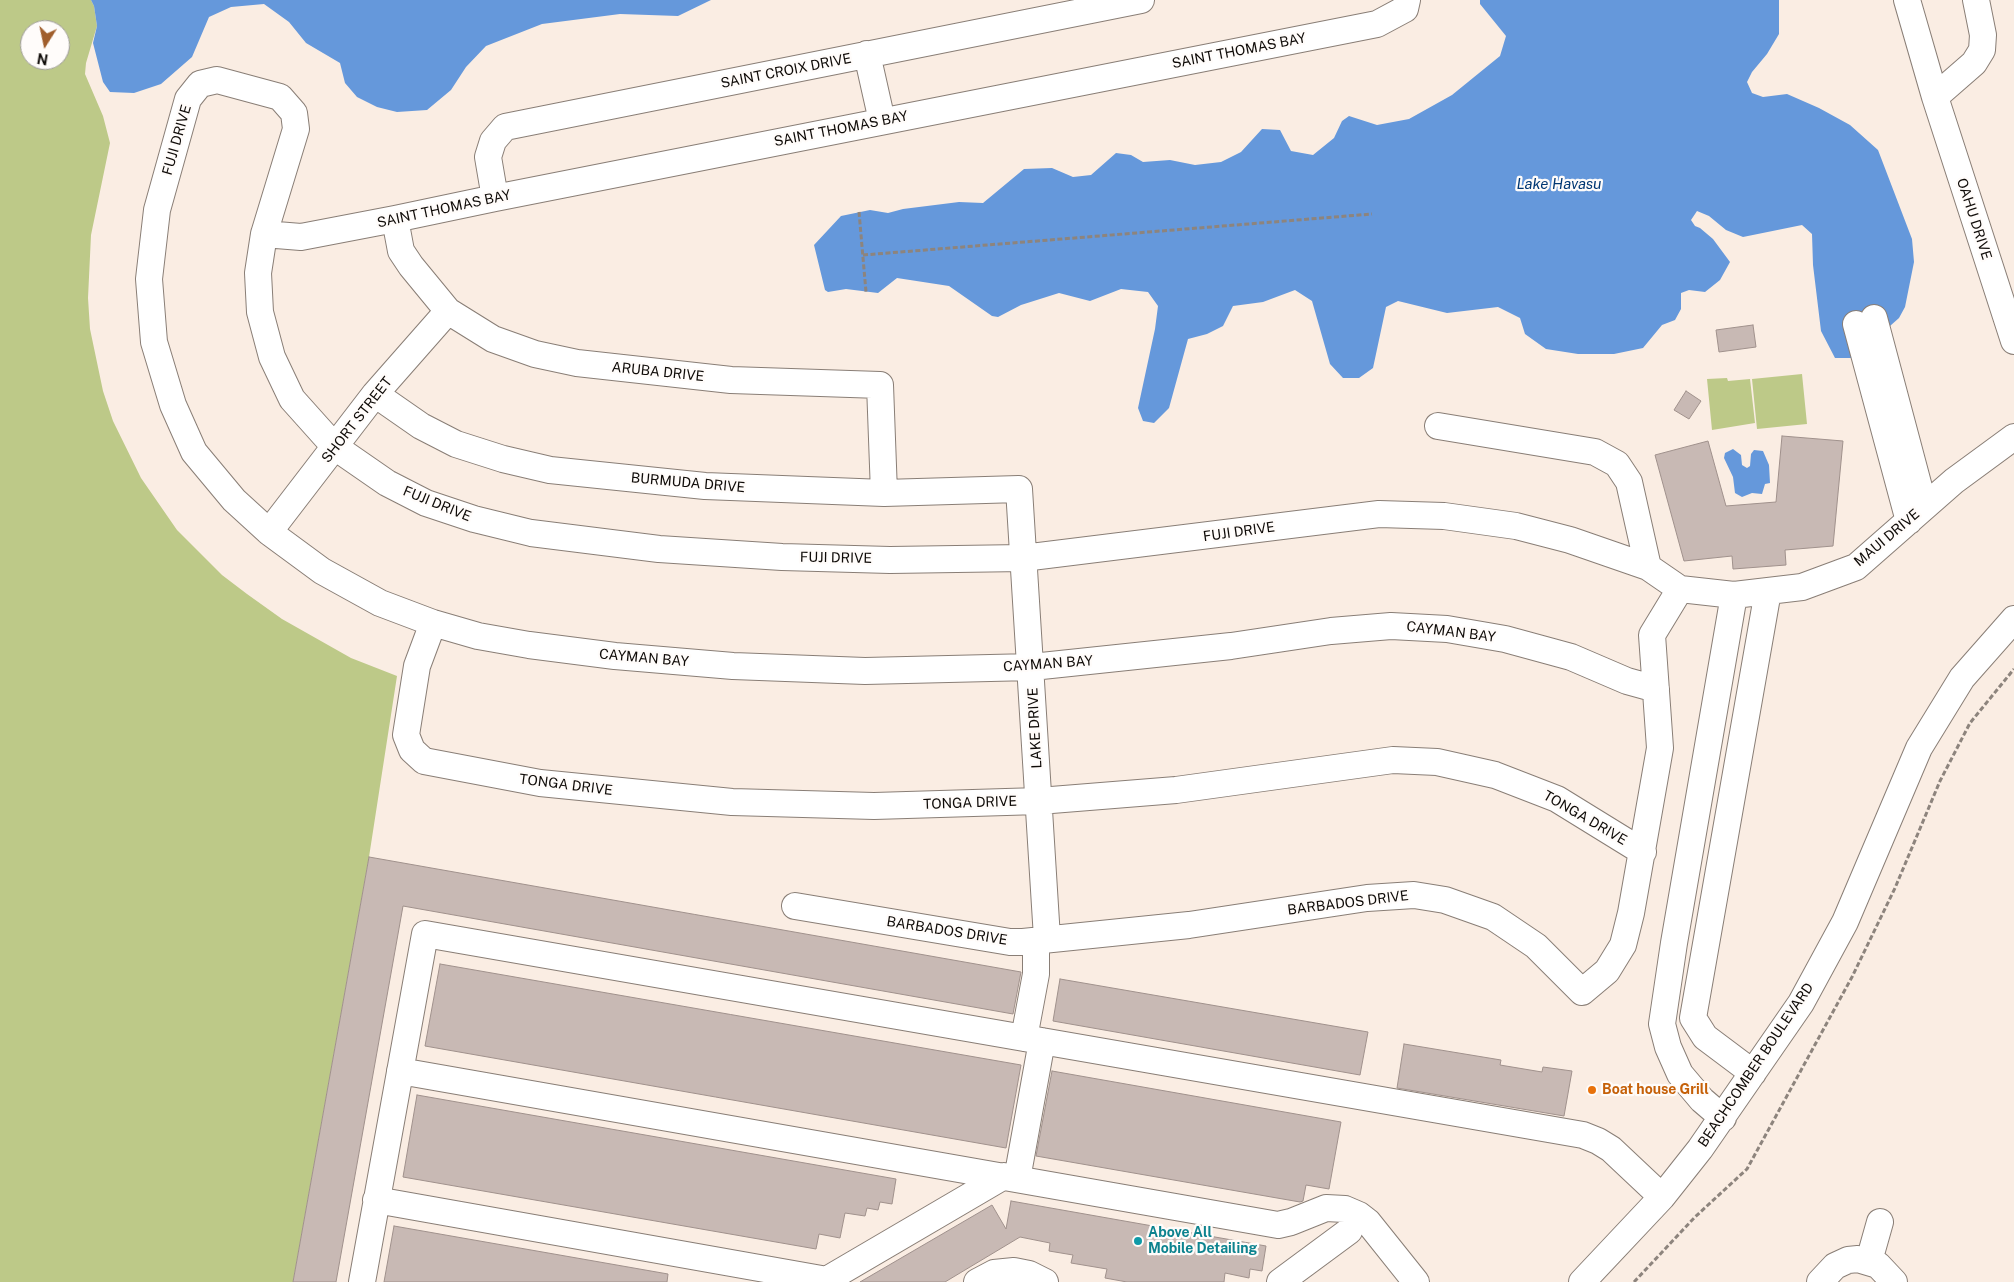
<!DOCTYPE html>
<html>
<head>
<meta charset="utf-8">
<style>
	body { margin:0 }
	#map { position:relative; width:2014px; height:1282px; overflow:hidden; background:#faede3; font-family:"Public Sans",sans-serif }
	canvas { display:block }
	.north { position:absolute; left:20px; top:20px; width:50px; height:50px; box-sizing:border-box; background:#fffcfa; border:1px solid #9f9c99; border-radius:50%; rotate:190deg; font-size:14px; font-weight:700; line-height:20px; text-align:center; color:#0f0b08 }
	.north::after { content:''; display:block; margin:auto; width:18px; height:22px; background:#a05e2c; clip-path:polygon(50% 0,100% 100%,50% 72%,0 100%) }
</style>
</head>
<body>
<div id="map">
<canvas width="2014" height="1282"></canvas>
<div class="north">N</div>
</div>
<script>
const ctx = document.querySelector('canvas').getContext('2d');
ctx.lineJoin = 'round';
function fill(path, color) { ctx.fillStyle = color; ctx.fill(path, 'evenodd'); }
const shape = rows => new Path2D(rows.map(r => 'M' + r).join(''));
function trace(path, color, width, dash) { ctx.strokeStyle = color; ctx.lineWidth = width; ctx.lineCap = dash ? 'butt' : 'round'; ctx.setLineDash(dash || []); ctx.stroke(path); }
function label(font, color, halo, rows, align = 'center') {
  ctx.font = font + ' "Public Sans",sans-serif'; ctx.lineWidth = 4.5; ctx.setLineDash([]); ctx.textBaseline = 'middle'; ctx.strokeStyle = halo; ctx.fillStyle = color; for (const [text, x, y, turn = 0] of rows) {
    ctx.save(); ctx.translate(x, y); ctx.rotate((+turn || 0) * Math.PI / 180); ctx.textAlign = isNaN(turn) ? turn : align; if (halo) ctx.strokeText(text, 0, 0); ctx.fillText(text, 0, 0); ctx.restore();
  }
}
const green = shape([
	[0,0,91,0,94,6,97,26,86,63,85,74,103,116,110,143,91,235,88,298,90,329,103,391,113,421,141,478,177,530,222,575,247,594,282,619,351,658,397,676,369,857,293,1282,0,1282],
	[30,30,60,30,60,60,30,60],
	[1802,374,1807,424,1757,429,1752,379],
	[1727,378,1728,381,1750,379,1755,423,1712,430,1707,379]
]);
const water = shape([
	[91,0,711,0,678,16,620,14,542,24,486,46,466,67,451,90,427,110,397,112,377,107,357,97,345,83,340,63,306,43,289,22,264,4,231,7,209,17,192,57,161,84,134,93,110,92,103,82,93,43,97,26,94,6],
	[1480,0,1779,0,1779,34,1767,54,1752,72,1747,82,1752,93,1763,97,1787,94,1819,108,1850,125,1878,150,1912,239,1914,262,1905,307,1899,318,1854,358,1835,358,1821,331,1813,265,1812,234,1802,225,1743,237,1726,230,1709,216,1697,211,1691,220,1695,226,1700,228,1713,239,1730,262,1720,280,1705,292,1689,290,1681,293,1681,309,1675,320,1662,325,1643,348,1614,354,1578,354,1546,349,1525,334,1520,318,1498,307,1447,313,1398,301,1386,307,1373,368,1359,378,1343,378,1330,364,1312,301,1295,290,1263,302,1233,306,1223,326,1207,334,1188,339,1169,408,1154,423,1143,421,1138,408,1155,329,1158,306,1148,292,1121,289,1090,301,1059,293,1021,305,998,317,992,316,949,286,897,278,878,293,846,289,828,292,825,290,814,245,841,216,870,210,888,213,903,209,959,202,983,203,1024,169,1052,168,1073,177,1091,175,1116,153,1131,155,1143,162,1170,160,1195,165,1221,162,1241,152,1262,129,1280,130,1291,151,1313,155,1334,138,1342,121,1349,116,1377,125,1409,119,1452,95,1500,56,1506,36,1480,4],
	[1733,449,1741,455,1742,465,1747,468,1750,466,1751,454,1754,450,1763,451,1769,465,1770,483,1765,484,1762,494,1752,493,1742,497,1735,493,1733,477,1724,458,1725,453]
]);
const building = shape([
	[1753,325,1756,347,1719,352,1716,330,1753,325],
	[1686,391,1701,401,1689,419,1674,410,1686,391],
	[1782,436,1843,441,1833,546,1785,550,1786,565,1733,569,1732,556,1684,561,1655,455,1708,441,1726,506,1776,502,1782,436],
	[369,857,1021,972,1013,1014,403,906,336,1282,293,1282,369,857],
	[440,964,1021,1065,1006,1148,425,1046,440,964],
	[1060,979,1368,1032,1360,1075,1053,1021,1060,979],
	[1404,1044,1501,1060,1500,1065,1542,1072,1543,1067,1572,1071,1564,1116,1397,1088,1404,1044],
	[1052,1071,1341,1122,1329,1189,1306,1185,1303,1201,1300,1202,1036,1156,1052,1071],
	[417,1095,896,1179,892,1204,880,1202,878,1210,867,1208,865,1216,845,1213,840,1238,819,1234,816,1249,403,1177,417,1095],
	[1011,1201,1266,1246,1262,1271,1250,1269,1249,1278,1225,1273,1224,1282,1127,1282,1105,1278,1107,1269,1071,1263,1073,1255,1049,1251,1050,1243,1020,1237,945,1282,860,1282,992,1205,1006,1229,1011,1201],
	[394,1226,668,1274,667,1282,384,1282,394,1226]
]);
const path = shape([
	[859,212,866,292],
	[863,255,1372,214],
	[1634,1282,1695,1217,1747,1169,1852,977,1895,888,1940,781,1970,723,2014,669]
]);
const minor = shape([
	[1907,0,1935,97,1974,63,1982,50,1983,35,1976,0],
	[867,54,882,121],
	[1935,97,2014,341],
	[495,198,488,157,493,141,505,127,1141,0],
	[395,219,401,251,411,266,448,311,493,339,535,354,577,363,731,380,880,385,884,493],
	[264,234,301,237,395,219,495,198,1377,24,1405,9,1407,0],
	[1874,318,1924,506],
	[1856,324,1909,521],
	[375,394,421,426,456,444,503,459,550,470,705,486,884,493,1019,489,1047,938],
	[1438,426,1595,452,1617,464,1629,482,1648,567],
	[269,532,375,394,448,311],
	[433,623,417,666,406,735,412,750,424,761,540,783,732,802,874,806,1039,801,1176,790,1393,760,1437,762,1495,775,1557,799,1643,852],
	[1656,689,1627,681,1571,657,1505,639,1447,629,1391,626,1331,631,1231,646,1032,667,865,671,733,666,615,656,529,645,478,636,433,623,380,603,322,571,269,532,234,500,194,452,173,405,154,342,149,279,157,210,188,99,200,84,217,80,280,97,294,113,296,129,264,234,258,273,260,312,272,357,292,399,335,447,387,483,426,503,474,519,531,533,659,549,782,557,890,560,1023,558,1379,514,1444,516,1516,526,1570,540,1648,567,1680,589,1734,595,1802,587,1856,567,1954,481,2014,437],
	[795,906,1010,942,1023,942,1189,925,1367,898,1414,895,1445,900,1493,917,1536,946,1582,992,1607,971,1623,945,1631,913,1660,748,1652,635,1680,589],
	[1024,1038,1036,974,1036,941],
	[400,1071,1278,1225,1291,1222,1326,1208,1345,1209,1359,1215,1368,1222,1416,1282],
	[1753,1073,1705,1037,1693,1018,1768,591],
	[1723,1118,1702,1100,1680,1074,1668,1047,1662,1024,1674,943,1734,595],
	[1017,1179,1042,1041],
	[376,1200,827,1280],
	[1869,1261,1880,1222],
	[362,1282,425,934,1583,1135,1598,1141,1611,1149,1662,1197],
	[823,1282,1004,1176],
	[977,1282,994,1273,1014,1271,1029,1274,1045,1282],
	[1280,1282,1349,1231],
	[1582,1282,1662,1197,1700,1149,1801,1003,1845,922,1919,748,1962,678,2014,619],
	[1820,1282,1835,1266,1848,1260,1858,1259,1878,1265,1894,1282]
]);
const markers = [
	[1592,1090,5,"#e8710a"],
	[1138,1241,5,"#0f9aa8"]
];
const streetNames = [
	["SAINT THOMAS BAY",1239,51,-11],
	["SAINT CROIX DRIVE",786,71,-11],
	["SAINT THOMAS BAY",841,129,-11],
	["FUJI DRIVE",177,140,-74],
	["SAINT THOMAS BAY",444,209,-12],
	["OAHU DRIVE",1974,219,72],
	["ARUBA DRIVE",658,372,6],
	["SHORT STREET",357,420,-52],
	["BURMUDA DRIVE",688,483,5],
	["FUJI DRIVE",437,504,22],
	["FUJI DRIVE",1239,532,-8],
	["MAUI DRIVE",1887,538,-40],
	["FUJI DRIVE",836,558,1],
	["CAYMAN BAY",1451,632,7],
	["CAYMAN BAY",644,658,5],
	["CAYMAN BAY",1048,664,-4],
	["LAKE DRIVE",1035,728,-93],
	["TONGA DRIVE",566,785,7],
	["TONGA DRIVE",970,803,-2],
	["TONGA DRIVE",1585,818,30],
	["BARBADOS DRIVE",1348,903,-7],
	["BARBADOS DRIVE",947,931,9],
	["BEACHCOMBER BOULEVARD",1756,1065,-56]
];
const foodNames = [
	["Boat house Grill",1602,1090]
];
const cultureNames = [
	["Above All",1148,1233],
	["Mobile Detailing",1148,1249]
];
const waterNames = [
	["Lake Havasu",1559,184]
];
fill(green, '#bdc988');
fill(water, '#6598db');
fill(building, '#c8b9b4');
trace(building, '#a0918c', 1);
trace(minor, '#897e76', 28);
trace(path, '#8d847d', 3, [5, 2.5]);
trace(minor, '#fff', 26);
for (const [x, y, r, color] of markers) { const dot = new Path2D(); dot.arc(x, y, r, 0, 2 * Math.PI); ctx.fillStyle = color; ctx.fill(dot); trace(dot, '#fffcfa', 2); }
label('14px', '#0f0b08', '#fffcfa', streetNames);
label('bold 14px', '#c56008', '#fffcfa', foodNames, 'left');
label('bold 14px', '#0d838f', '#fffcfa', cultureNames, 'left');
label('italic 15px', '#003773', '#fffcfa', waterNames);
</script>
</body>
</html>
